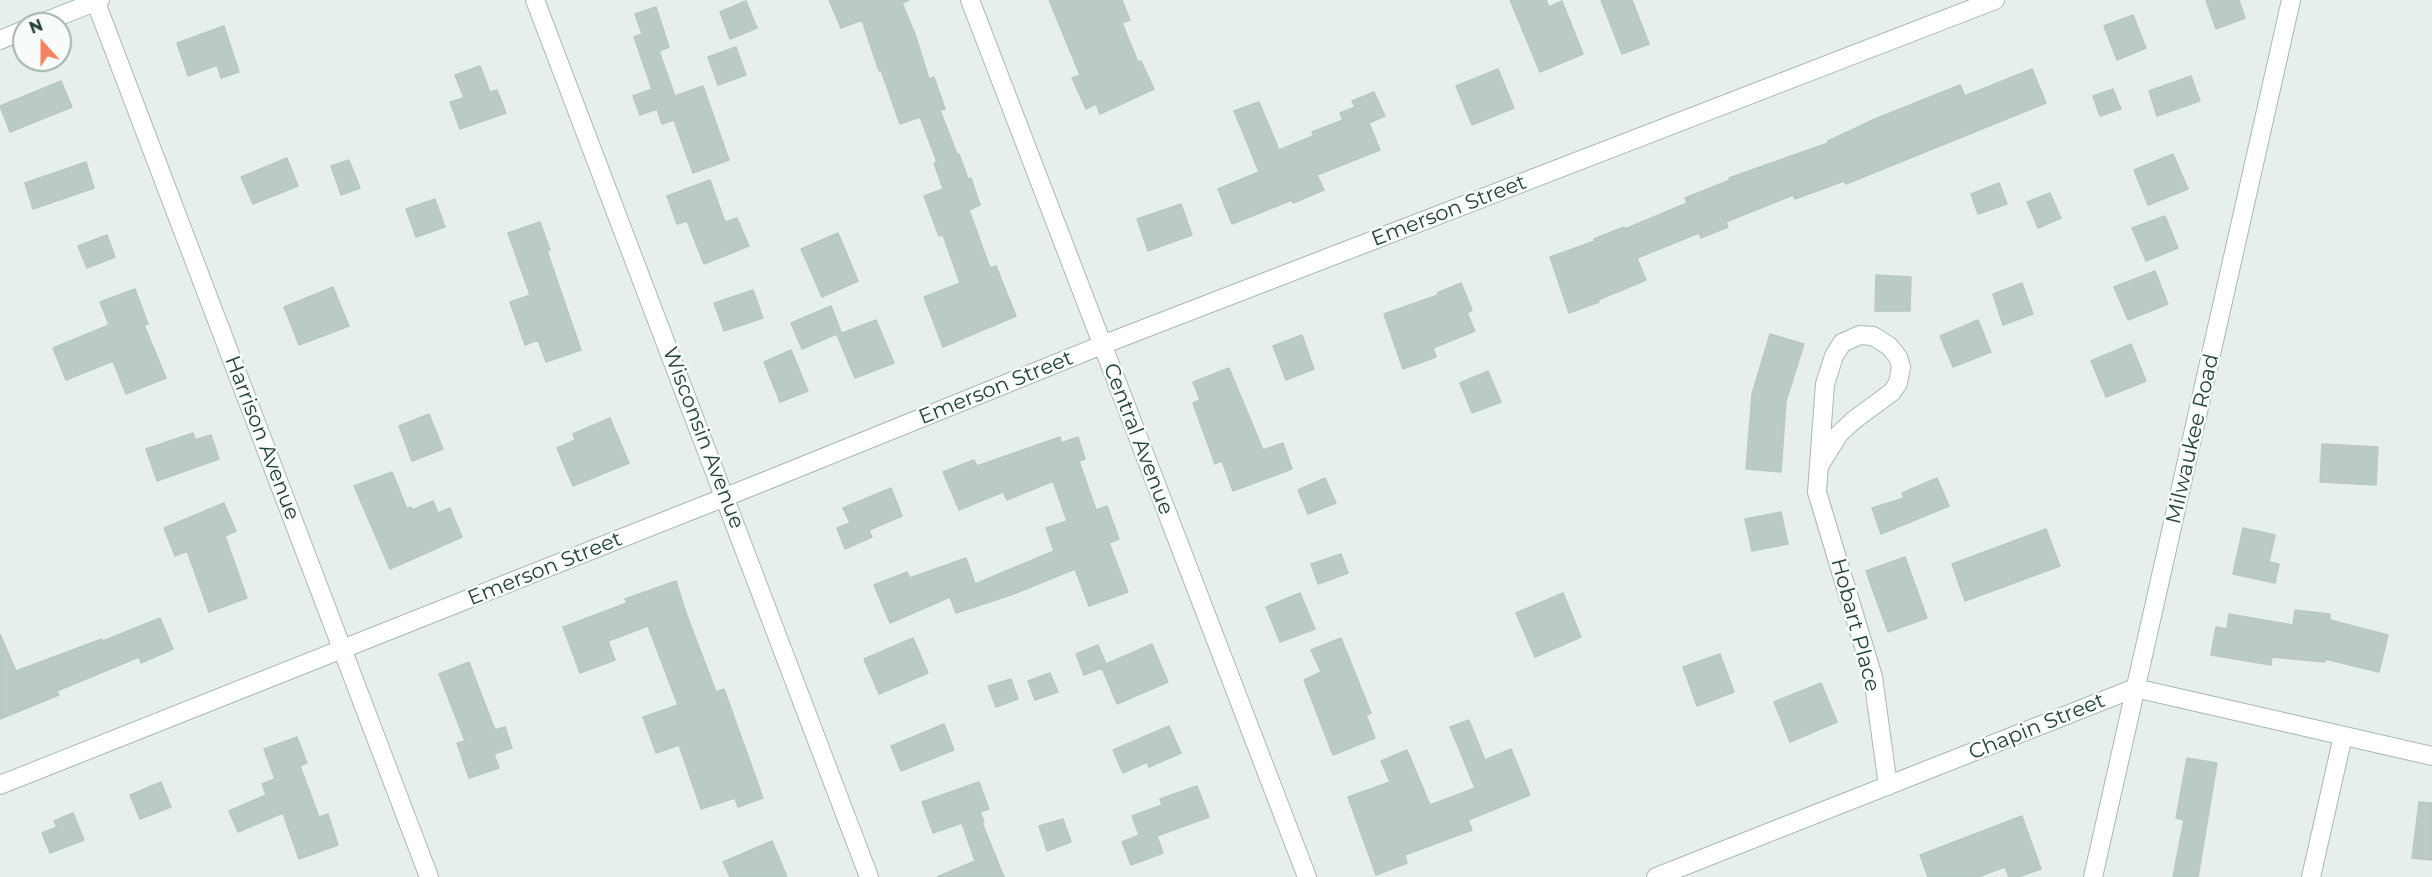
<!DOCTYPE html>
<html>
<head>
<meta charset="utf-8">
<style>
	body { margin:0 }
	#map { position:relative; width:2432px; height:877px; overflow:hidden; background:#e6efeb; font-family:Montserrat,sans-serif }
	canvas { display:block }
	.north { position:absolute; left:12px; top:12px; width:60px; height:60px; box-sizing:border-box; background:#f7fbf9; border:2px solid #a3b1ad; border-radius:50%; rotate:339deg; font-size:16px; font-weight:700; line-height:24px; text-align:center; color:#24423a }
	.north::after { content:''; display:block; margin:auto; width:21px; height:27px; background:#f4845f; clip-path:polygon(50% 0,100% 100%,50% 72%,0 100%) }
</style>
</head>
<body>
<div id="map">
<canvas width="2432" height="877"></canvas>
<div class="north">N</div>
</div>
<script>
const ctx = document.querySelector('canvas').getContext('2d');
ctx.lineJoin = 'round';
function fill(path, color) { ctx.fillStyle = color; ctx.fill(path, 'evenodd'); }
const shape = rows => new Path2D(rows.map(r => 'M' + r).join(''));
function trace(path, color, width, dash) { ctx.strokeStyle = color; ctx.lineWidth = width; ctx.lineCap = dash ? 'butt' : 'round'; ctx.setLineDash(dash || []); ctx.stroke(path); }
function label(font, color, halo, rows, align = 'center') {
  ctx.font = font + ' Montserrat,sans-serif'; ctx.lineWidth = 5; ctx.setLineDash([]); ctx.textBaseline = 'middle'; ctx.strokeStyle = halo; ctx.fillStyle = color; for (const [text, x, y, turn = 0] of rows) {
    ctx.save(); ctx.translate(x, y); ctx.rotate((+turn || 0) * Math.PI / 180); ctx.textAlign = isNaN(turn) ? turn : align; if (halo) ctx.strokeText(text, 0, 0); ctx.fillText(text, 0, 0); ctx.restore();
  }
}
const building = shape([
	[829,0,909,0,902,3,915,34,929,79,934,77,945,109,940,110,957,154,959,154,968,179,971,178,980,205,969,210,990,268,996,266,1016,316,943,347,924,297,960,283,943,235,939,236,924,196,943,189,934,163,937,162,920,117,900,124,881,70,879,71,862,20,841,28,829,0],
	[1049,0,1122,0,1130,20,1122,23,1138,62,1141,61,1154,89,1100,114,1096,104,1086,109,1072,78,1080,75,1049,0],
	[1510,0,1546,0,1549,7,1562,1,1583,54,1540,72,1510,0],
	[1601,0,1632,0,1649,44,1622,54,1601,0],
	[2206,0,2239,0,2245,18,2216,29,2206,0],
	[746,1,757,28,730,39,720,12,746,1],
	[656,7,669,47,659,51,675,96,703,86,729,160,693,173,674,120,662,124,657,109,640,115,633,96,652,89,634,37,642,34,635,14,656,7],
	[2133,15,2146,48,2117,60,2104,26,2133,15],
	[224,26,239,72,221,78,217,65,188,76,177,43,224,26],
	[736,47,746,75,718,85,708,57,736,47],
	[480,66,490,92,497,90,506,113,460,129,450,102,464,98,455,75,480,66],
	[1498,69,1514,108,1472,125,1456,86,1498,69],
	[2032,69,2046,103,1846,184,1844,181,1795,199,1793,195,1726,222,1728,227,1701,238,1699,233,1637,258,1646,280,1598,300,1599,302,1569,313,1550,257,1595,241,1594,239,1624,227,1625,229,1687,203,1685,198,1730,180,1729,178,1828,143,1828,141,1875,119,1960,85,1965,96,2032,69],
	[2191,76,2200,101,2157,116,2149,91,2191,76],
	[61,81,72,107,10,132,0,106,61,81],
	[2113,89,2121,109,2100,116,2093,96,2113,89],
	[1374,92,1385,116,1369,123,1380,150,1317,175,1324,190,1293,203,1292,200,1232,224,1218,189,1259,172,1234,111,1259,102,1279,150,1313,136,1312,132,1343,120,1340,113,1355,107,1352,101,1374,92],
	[2173,154,2188,189,2148,205,2134,170,2173,154],
	[287,158,298,186,253,204,241,177,287,158],
	[349,160,360,188,341,195,331,166,349,160],
	[86,162,94,188,33,209,25,183,86,162],
	[710,180,725,222,737,218,749,246,704,264,687,221,677,224,667,196,710,180],
	[1999,183,2007,204,1978,214,1971,194,1999,183],
	[2050,193,2061,218,2038,228,2027,202,2050,193],
	[435,199,445,227,416,237,406,209,435,199],
	[1181,204,1192,235,1148,251,1137,219,1181,204],
	[2165,216,2178,248,2146,261,2132,228,2165,216],
	[540,222,550,250,547,251,581,350,546,362,538,340,525,345,510,302,530,295,508,233,540,222],
	[838,233,858,281,822,297,801,249,838,233],
	[107,235,115,257,87,268,78,246,107,235],
	[2155,271,2168,304,2128,320,2114,287,2155,271],
	[1876,275,1911,277,1910,311,1875,311,1876,275],
	[1461,283,1472,310,1467,313,1475,331,1433,348,1436,357,1403,369,1384,314,1438,295,1437,293,1461,283],
	[2022,283,2033,314,2003,325,1993,294,2022,283],
	[333,287,349,326,299,345,284,307,333,287],
	[135,289,148,324,144,325,166,378,126,394,113,361,66,380,53,348,109,325,100,302,135,289],
	[753,290,763,318,724,331,714,303,753,290],
	[831,306,841,332,802,349,791,323,831,306],
	[876,320,894,363,855,378,837,335,876,320],
	[1978,320,1991,352,1953,367,1940,336,1978,320],
	[1770,334,1804,344,1786,401,1781,472,1746,469,1752,394,1770,334],
	[1302,335,1314,369,1286,380,1273,346,1302,335],
	[2131,344,2146,381,2106,397,2091,361,2131,344],
	[791,350,808,391,780,402,764,362,791,350],
	[1229,368,1263,450,1283,443,1292,469,1233,491,1222,461,1215,464,1193,403,1200,400,1193,382,1229,368],
	[1488,371,1501,402,1472,413,1460,383,1488,371],
	[429,414,443,449,412,461,399,426,429,414],
	[610,418,629,463,573,486,557,448,575,440,573,434,610,418],
	[193,433,195,440,211,435,219,459,157,481,146,449,193,433],
	[1060,437,1061,443,1078,437,1085,459,1079,461,1096,510,1107,506,1119,539,1109,543,1128,592,1089,606,1075,569,1011,595,956,613,950,597,890,623,874,585,907,572,910,578,966,558,975,584,1054,551,1046,528,1067,521,1053,481,1007,500,1003,492,959,510,943,472,974,460,977,466,1060,437],
	[2322,444,2378,447,2376,485,2320,482,2322,444],
	[392,472,407,509,411,507,412,510,433,501,438,513,450,508,462,537,390,569,354,486,392,472],
	[1325,478,1336,503,1308,514,1298,490,1325,478],
	[1937,478,1949,506,1881,534,1872,508,1904,498,1902,493,1937,478],
	[891,488,902,516,869,530,872,537,845,549,837,528,850,523,843,508,891,488],
	[224,503,236,531,225,536,247,598,209,612,187,551,175,556,164,528,224,503],
	[1781,512,1788,544,1752,551,1745,519,1781,512],
	[2243,528,2275,535,2269,562,2279,564,2275,583,2233,574,2243,528],
	[2046,529,2060,566,1965,601,1952,564,2046,529],
	[1341,554,1348,573,1318,584,1311,564,1341,554],
	[1905,557,1927,618,1888,632,1866,571,1905,557],
	[676,581,686,613,716,692,724,689,763,798,738,807,735,798,701,809,679,745,656,753,643,717,678,705,648,626,608,641,615,660,580,673,563,627,627,603,625,599,676,581],
	[1300,593,1315,629,1280,642,1266,607,1300,593],
	[1563,593,1581,637,1535,657,1516,613,1563,593],
	[2295,610,2330,614,2330,620,2388,635,2379,672,2325,659,2325,662,2272,657,2271,665,2211,655,2216,627,2227,629,2229,614,2293,625,2295,610],
	[160,618,173,649,141,663,139,657,57,691,59,695,0,719,0,634,16,671,102,639,103,641,160,618],
	[913,638,928,673,879,694,864,659,913,638],
	[1341,638,1371,713,1366,715,1375,738,1333,755,1304,680,1321,672,1311,650,1341,638],
	[1152,644,1168,682,1117,704,1102,668,1084,675,1076,654,1098,645,1106,664,1152,644],
	[1720,654,1734,692,1697,706,1683,667,1720,654],
	[469,662,495,730,505,727,512,748,494,754,499,768,469,778,457,743,465,741,439,674,469,662],
	[1050,673,1058,692,1035,700,1028,681,1050,673],
	[1011,679,1018,699,996,707,988,686,1011,679],
	[1821,683,1837,722,1790,742,1774,702,1821,683],
	[1469,720,1485,760,1511,749,1530,795,1468,820,1472,830,1405,855,1407,863,1376,875,1348,797,1390,782,1381,761,1407,750,1430,805,1475,788,1450,727,1469,720],
	[944,724,954,750,901,771,891,746,944,724],
	[1169,726,1181,753,1149,767,1147,762,1123,773,1113,750,1169,726],
	[297,737,307,763,300,766,319,817,328,814,338,845,299,859,283,813,238,832,229,811,266,795,262,784,275,779,264,749,297,737],
	[2187,758,2217,763,2198,877,2173,877,2184,820,2176,818,2187,758],
	[161,782,171,807,140,819,130,795,161,782],
	[979,782,989,809,980,812,984,822,982,823,1004,877,937,877,975,861,962,823,933,833,922,802,979,782],
	[1197,786,1209,817,1157,836,1163,853,1131,865,1122,842,1139,835,1132,816,1162,805,1160,799,1197,786],
	[2419,802,2432,803,2432,860,2412,858,2419,802],
	[73,813,84,840,50,853,42,833,57,827,54,821,73,813],
	[2022,816,2041,869,2018,877,2009,877,2005,867,1978,877,1928,877,1920,855,2022,816],
	[1063,819,1071,842,1047,851,1039,826,1063,819],
	[772,841,787,877,730,877,723,862,772,841]
]);
const street = shape([
	[95,0,429,877],
	[535,0,869,877],
	[970,0,1307,877],
	[39,24,100,0],
	[0,40,24,30],
	[1819,466,1839,434,1854,420,1892,392,1898,383,1901,367,1898,357,1889,346,1873,336,1860,335,1842,343,1834,356,1825,384,1817,492,1873,677,1888,786],
	[0,785,763,482,1102,345,1995,0],
	[1656,877,2135,688,2432,756],
	[2311,877,2343,736]
]);
const secondary = shape([
	[2093,877,2291,0]
]);
const streetNames = [
	["Emerson Street",1449,211,-21],
	["Emerson Street",996,388,-22],
	["Harrison Avenue",262,438,69],
	["Wisconsin Avenue",703,438,69],
	["Central Avenue",1138,439,69],
	["Milwaukee Road",2193,439,-77],
	["Emerson Street",545,569,-22],
	["Hobart Place",1855,625,75],
	["Chapin Street",2037,727,-22]
];
fill(building, '#bbcac4');
trace(building, '#b8c9c2', 1.5);
trace(street, '#a8b8b2', 20);
trace(secondary, '#a4bbb3', 20);
trace(street, '#fff', 18);
trace(secondary, '#fff', 18);
label('21px', '#24423a', '#f7fbf9', streetNames);
</script>
</body>
</html>
